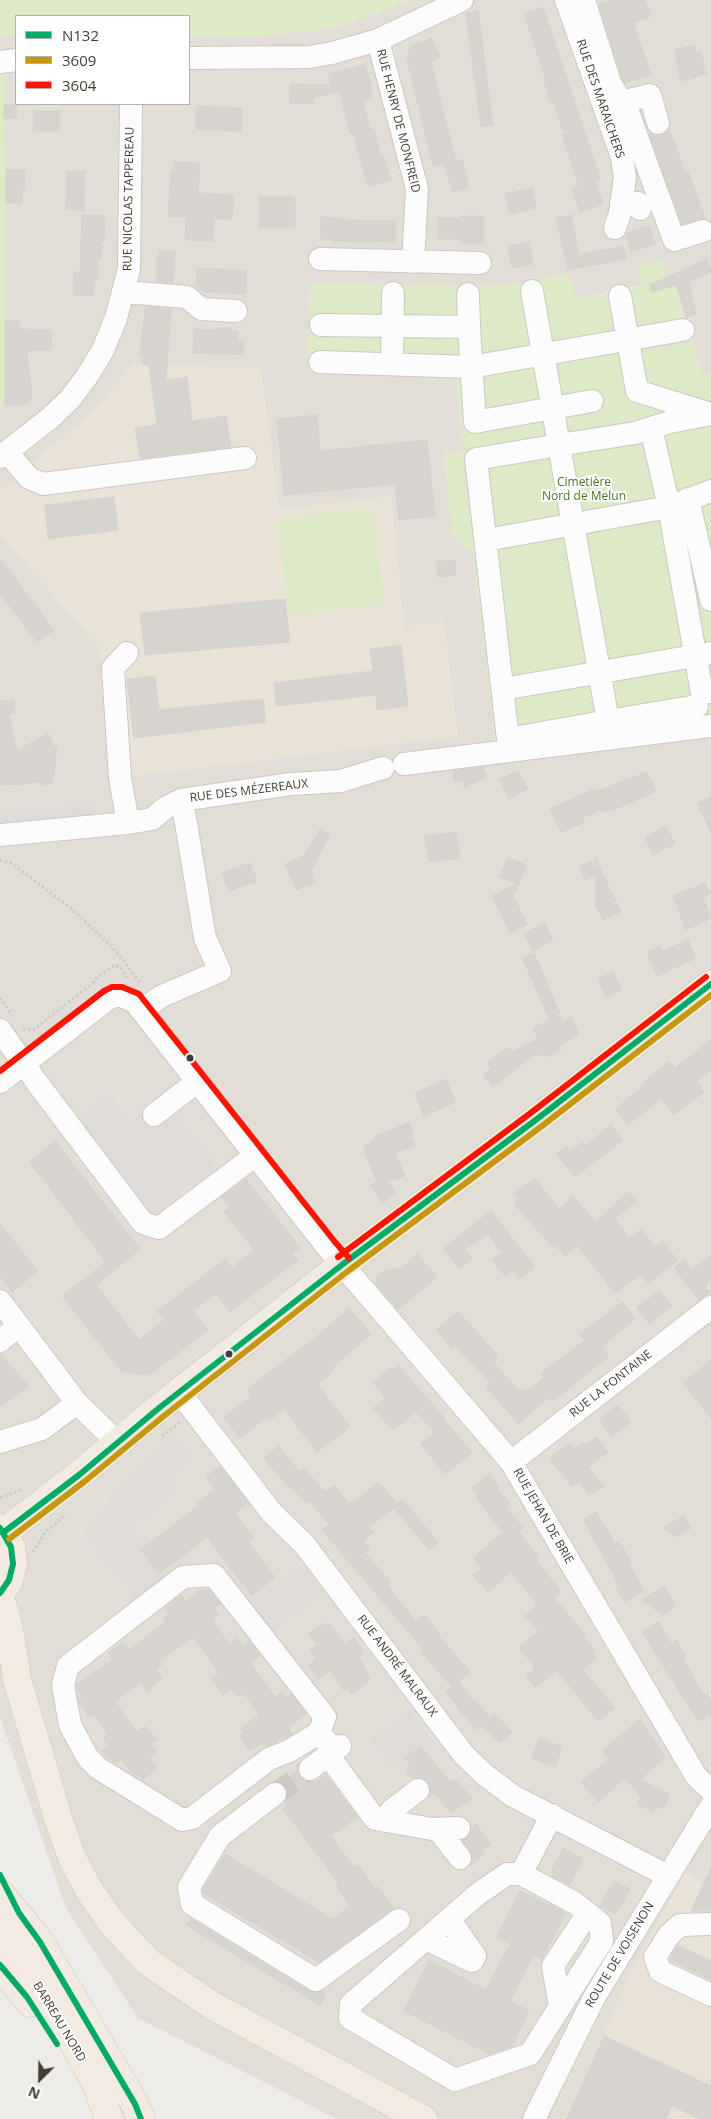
<!DOCTYPE html>
<html>
<head>
<meta charset="utf-8">
<style>
	body { margin:0 }
	#map { position:relative; width:711px; height:2119px; overflow:hidden; background:#eeece8; font-family:"Open Sans",sans-serif }
	canvas { display:block }
	.legend { position:absolute; left:15px; top:15px; width:175px; height:90px; box-sizing:border-box; background:#fff; border:1px solid #b4b1ae; margin:0; padding:6px 9px; list-style:none; font-size:15px; color:#443d34 }
	.legend li { display:flex; align-items:center; gap:10px; height:25px }
	.legend b { width:25px; border:1px solid #b4b1ae }
	.north { position:absolute; left:15px; top:2054px; width:50px; height:50px; -webkit-text-stroke:4px #fff; paint-order:stroke; rotate:203deg; font-size:14px; font-weight:700; line-height:20px; text-align:center; color:#443d34 }
	.north::after { content:''; display:block; margin:auto; width:18px; height:22px; background:#443d34; clip-path:polygon(50% 0,100% 100%,50% 72%,0 100%) }
</style>
</head>
<body>
<div id="map">
<canvas width="711" height="2119"></canvas>
<ul class="legend">
<li><b style="height:6px;background:#00ab66"></b>N132</li>
<li><b style="height:6px;background:#c79710"></b>3609</li>
<li><b style="height:6px;background:#ff1400"></b>3604</li>
</ul>
<div class="north">N</div>
</div>
<script>
const ctx = document.querySelector('canvas').getContext('2d');
ctx.lineJoin = 'round';
function fill(path, color) { ctx.fillStyle = color; ctx.fill(path, 'evenodd'); }
const shape = rows => new Path2D(rows.map(r => 'M' + r).join(''));
function trace(path, color, width, dash) { ctx.strokeStyle = color; ctx.lineWidth = width; ctx.lineCap = dash ? 'butt' : 'round'; ctx.setLineDash(dash || []); ctx.stroke(path); }
function label(font, color, halo, rows, align = 'center') {
  ctx.font = font + ' "Open Sans",sans-serif'; ctx.lineWidth = 4; ctx.setLineDash([]); ctx.textBaseline = 'middle'; ctx.strokeStyle = halo; ctx.fillStyle = color; for (const [text, x, y, turn = 0] of rows) {
    ctx.save(); ctx.translate(x, y); ctx.rotate((+turn || 0) * Math.PI / 180); ctx.textAlign = isNaN(turn) ? turn : align; if (halo) ctx.strokeText(text, 0, 0); ctx.fillText(text, 0, 0); ctx.restore();
  }
}
const residential = shape([
	[411,0,711,0,711,373,702,376,676,286,642,285,574,299,568,274,511,285,405,285,310,283,308,371,455,375,464,452,444,455,453,534,472,547,496,744,685,722,711,715,711,2119,337,2119,138,2018,66,1908,0,1717,0,36,16,36,16,104,189,104,189,36,257,36,334,28]
]);
const education = shape([
	[143,364,261,369,279,509,391,496,404,626,444,622,458,736,120,778,111,777,101,650,0,534,0,491,95,409,131,366],
	[711,1866,711,2119,564,2119,640,1954,685,1873,703,1883]
]);
const green = shape([
	[0,0,411,0,334,28,257,36,189,36,189,16,16,16,16,36,0,36],
	[7,70,4,118,6,170,5,405,4,409,0,409,0,72],
	[660,259,670,286,675,285,702,375,711,373,711,715,685,722,495,744,472,548,465,548,453,534,444,455,464,452,455,376,308,371,310,283,405,285,511,285,569,274,575,299,642,286,638,268],
	[373,508,384,604,289,615,278,519]
]);
const parking = shape([
	[94,803,94,816,0,825,0,812],
	[109,1094,129,1122,164,1096,216,1164,147,1216,74,1119],
	[175,1436,194,1460,173,1479,180,1488,133,1527,148,1545,141,1550,164,1580,138,1601,85,1535,123,1484],
	[300,1566,322,1595,271,1633,249,1604],
	[410,1710,431,1738,393,1768,371,1741]
]);
const building = shape([
	[611,0,645,0,651,16,633,23,651,74,625,83,622,77,599,4,611,0],
	[543,7,600,179,595,181,603,204,580,212,572,189,579,186,562,134,564,133,553,102,550,103,544,82,546,81,524,14,543,7],
	[478,10,493,125,481,127,466,14,478,10],
	[432,38,440,57,431,61,442,108,456,161,462,159,469,188,452,192,445,164,433,166,407,59,411,46,432,38],
	[694,45,696,54,701,52,706,74,681,81,674,50,694,45],
	[366,65,372,91,370,91,371,99,363,101,370,129,374,129,381,158,384,157,391,180,368,186,353,134,350,134,340,91,314,98,314,104,290,103,290,84,331,85,328,74,366,65],
	[4,105,17,105,16,118,4,118,4,105],
	[196,106,242,108,241,131,196,129,196,106],
	[34,111,60,111,60,131,34,131,34,111],
	[669,129,685,172,688,171,705,218,682,224,649,133,655,136,661,136,669,129],
	[174,162,200,163,198,193,234,195,232,219,214,218,213,241,185,240,186,217,168,216,171,170,174,170,174,162],
	[6,170,25,170,25,188,22,189,22,203,6,202,6,170],
	[67,171,85,171,84,211,66,209,67,171],
	[532,188,536,208,509,214,505,194,532,188],
	[259,197,295,197,295,228,259,228,259,197],
	[82,215,105,216,104,241,102,241,101,258,98,258,98,280,94,280,93,296,73,295,74,272,80,272,82,215],
	[571,215,579,255,623,246,626,259,568,270,556,218,571,215],
	[461,216,484,216,484,244,461,244,461,239,438,239,438,218,461,218,461,216],
	[321,217,341,218,341,220,396,221,396,242,333,241,333,239,320,239,321,217],
	[649,226,655,244,631,252,626,235,627,233,649,226],
	[529,242,533,264,512,268,508,246,529,242],
	[159,251,175,252,173,283,157,281,157,256,159,257,159,251],
	[707,259,711,272,689,282,696,314,686,317,676,285,652,292,650,285,707,259],
	[197,268,246,271,246,294,204,292,204,290,199,290,199,286,196,286,197,268],
	[147,307,171,309,166,380,187,377,192,421,226,416,231,447,140,458,135,428,157,425,149,365,143,364,143,356,140,356,145,308,147,307],
	[5,321,19,321,19,329,52,330,51,350,27,351,32,398,24,405,5,405,5,321],
	[216,328,231,328,231,331,238,331,237,340,244,340,244,354,193,353,194,329,216,330,216,328],
	[317,415,320,451,427,440,435,516,399,520,395,484,284,495,277,419,317,415],
	[114,497,118,530,48,539,45,505,114,497],
	[0,558,54,630,37,642,0,593,0,558],
	[455,560,456,575,438,577,436,562,455,560],
	[285,599,290,642,145,655,140,613,285,599],
	[401,645,408,706,377,710,376,695,276,706,274,683,373,671,370,649,401,645],
	[155,676,159,710,263,699,266,722,134,738,127,679,155,676],
	[14,700,15,713,9,714,17,751,48,733,53,746,57,747,53,782,42,786,39,782,18,785,0,785,0,701,14,700],
	[483,767,487,776,464,788,463,780,454,782,453,771,483,767],
	[518,771,528,789,509,798,500,779,518,771],
	[647,772,656,791,628,804,605,812,603,809,582,818,584,823,561,832,550,809,594,789,595,792,647,772],
	[711,797,711,833,697,803,711,797],
	[666,826,675,844,653,854,645,837,666,826],
	[320,829,330,835,311,870,315,883,296,890,285,864,304,856,320,829],
	[456,832,460,858,429,862,425,836,456,832],
	[508,858,527,865,513,896,527,924,510,933,492,896,517,884,499,877,508,858],
	[595,858,621,912,603,920,596,906,596,875,585,880,580,867,591,861,596,873,595,858],
	[250,863,257,881,229,891,222,873,250,863],
	[705,883,710,894,703,897,711,918,686,930,673,896,705,883],
	[545,923,553,940,533,951,524,934,545,923],
	[688,940,696,958,657,976,647,952,661,946,663,951,688,940],
	[534,953,563,1021,571,1017,579,1035,559,1045,561,1050,546,1057,545,1053,536,1057,535,1054,493,1087,483,1075,491,1068,487,1063,508,1047,512,1052,538,1039,533,1028,550,1020,522,958,534,953],
	[613,972,622,990,606,997,598,979,613,972],
	[711,1040,711,1070,696,1081,704,1092,674,1115,661,1098,628,1125,615,1109,642,1087,641,1085,669,1061,675,1068,711,1040],
	[446,1079,456,1102,424,1116,415,1093,446,1079],
	[409,1122,414,1134,410,1135,415,1145,395,1153,405,1176,388,1181,396,1193,383,1203,370,1186,377,1181,364,1150,366,1149,365,1145,375,1140,374,1137,409,1122],
	[611,1125,623,1140,575,1177,556,1154,566,1146,570,1152,583,1142,586,1145,611,1125],
	[55,1141,140,1249,96,1285,139,1340,164,1320,157,1311,184,1291,225,1259,232,1268,254,1250,224,1212,230,1207,222,1197,246,1179,300,1248,292,1254,298,1260,230,1312,216,1294,212,1296,193,1311,208,1330,149,1375,122,1372,62,1296,106,1262,30,1162,55,1141],
	[535,1178,559,1209,573,1196,596,1222,629,1191,637,1201,614,1218,629,1238,642,1229,655,1247,663,1241,678,1261,648,1283,641,1274,615,1293,577,1245,565,1256,555,1245,553,1247,513,1203,518,1199,514,1194,535,1178],
	[491,1211,535,1267,520,1279,513,1270,505,1276,492,1260,502,1252,488,1234,465,1249,472,1259,459,1269,443,1248,491,1211],
	[0,1224,38,1271,12,1292,0,1276,0,1224],
	[417,1254,437,1277,398,1310,376,1284,376,1278,385,1270,401,1269,417,1254],
	[711,1256,711,1279,704,1285,709,1292,699,1300,674,1268,684,1260,692,1270,711,1256],
	[659,1291,672,1306,649,1324,637,1308,659,1291],
	[622,1302,635,1319,602,1346,609,1356,552,1402,548,1397,519,1424,486,1387,491,1383,455,1346,452,1348,436,1330,458,1311,499,1357,493,1362,518,1390,528,1391,544,1377,541,1373,585,1340,580,1334,622,1302],
	[349,1308,371,1334,332,1368,334,1371,317,1384,350,1427,317,1452,284,1409,270,1420,268,1416,240,1438,224,1417,252,1396,247,1389,321,1333,349,1308],
	[0,1354,29,1386,0,1407,0,1354],
	[711,1360,711,1418,683,1383,711,1360],
	[399,1366,446,1420,445,1421,472,1453,445,1474,421,1444,435,1432,416,1412,393,1430,373,1408,386,1398,373,1383,390,1368,392,1370,399,1366],
	[618,1405,631,1422,612,1437,599,1419,618,1405],
	[596,1437,608,1452,588,1467,604,1487,589,1495,579,1482,572,1487,550,1458,570,1443,575,1449,584,1442,586,1445,596,1437],
	[279,1446,299,1472,304,1468,325,1492,334,1485,349,1503,359,1498,378,1482,397,1504,402,1499,438,1542,429,1550,394,1508,369,1527,374,1532,363,1541,370,1549,365,1553,391,1582,387,1585,416,1622,424,1615,440,1633,438,1635,470,1672,459,1681,473,1702,475,1700,490,1718,495,1714,512,1732,499,1743,482,1725,485,1723,477,1730,461,1712,446,1692,452,1687,420,1651,423,1649,322,1530,329,1524,308,1500,305,1502,292,1487,290,1489,264,1458,279,1446],
	[220,1466,248,1503,235,1513,253,1537,248,1541,275,1577,252,1596,207,1537,159,1574,141,1550,199,1505,197,1503,215,1489,206,1477,220,1466],
	[489,1474,499,1486,497,1488,510,1504,506,1507,523,1528,518,1532,539,1557,536,1560,561,1592,554,1598,586,1635,583,1636,596,1652,593,1655,597,1658,583,1670,615,1708,598,1721,557,1670,535,1688,526,1676,534,1670,532,1668,534,1666,519,1648,539,1630,525,1616,538,1605,511,1572,488,1592,473,1575,482,1568,473,1558,503,1532,476,1498,478,1496,472,1488,489,1474],
	[596,1512,615,1543,619,1541,632,1562,629,1564,644,1591,624,1602,615,1587,619,1585,583,1519,596,1512],
	[684,1516,691,1528,677,1537,663,1528,684,1516],
	[664,1586,674,1603,674,1608,663,1615,642,1600,664,1586],
	[202,1589,210,1591,220,1604,214,1609,218,1615,212,1620,229,1644,237,1638,242,1646,249,1641,260,1656,251,1663,275,1697,282,1692,286,1698,291,1694,306,1714,288,1728,293,1734,266,1746,263,1742,250,1751,240,1736,244,1733,240,1729,259,1715,244,1693,238,1697,232,1689,223,1695,211,1679,219,1673,193,1637,159,1661,162,1665,156,1670,162,1678,147,1692,140,1682,115,1702,137,1732,145,1726,157,1739,151,1744,157,1752,149,1758,157,1768,143,1780,140,1776,138,1777,133,1774,121,1759,115,1763,101,1751,109,1746,103,1738,108,1734,94,1715,90,1717,79,1703,79,1700,83,1697,77,1689,77,1684,113,1660,108,1653,123,1642,130,1650,165,1622,163,1619,169,1614,165,1608,181,1595,186,1601,202,1589],
	[658,1622,671,1644,676,1640,685,1656,683,1658,703,1695,707,1693,711,1700,711,1715,698,1721,642,1632,658,1622],
	[323,1623,326,1627,330,1624,344,1644,354,1637,364,1652,358,1657,368,1672,367,1674,370,1680,352,1695,347,1689,344,1691,330,1670,318,1679,308,1665,317,1659,310,1650,317,1644,308,1634,323,1623],
	[640,1719,665,1758,640,1779,670,1795,663,1809,657,1806,653,1812,637,1804,641,1797,625,1778,598,1802,581,1782,609,1759,602,1751,640,1719],
	[540,1738,562,1747,555,1767,532,1758,540,1738],
	[421,1746,450,1782,456,1779,472,1799,451,1813,434,1793,429,1797,431,1789,428,1782,423,1778,413,1778,406,1770,411,1767,405,1758,421,1746],
	[297,1771,300,1777,305,1781,314,1781,315,1783,326,1775,357,1817,331,1836,355,1868,358,1865,375,1888,377,1886,394,1908,319,1962,203,1893,203,1890,225,1854,332,1919,350,1906,336,1886,339,1884,283,1809,287,1806,285,1802,288,1793,286,1786,281,1783,297,1771],
	[476,1824,491,1845,482,1851,484,1854,471,1865,473,1856,463,1840,470,1835,472,1827,476,1824],
	[563,1848,583,1859,570,1885,552,1876,554,1873,551,1872,563,1848],
	[711,1867,711,1911,691,1911,711,1867],
	[614,1881,630,1889,616,1914,600,1906,614,1881],
	[520,1891,566,1913,542,1959,533,1955,510,2001,529,2011,511,2047,489,2054,404,2011,429,1960,486,1990,510,1944,497,1937,520,1891],
	[191,1919,309,1991,316,1993,322,1991,326,1994,320,2005,186,1925,191,1919],
	[678,1945,711,1961,711,1980,671,1961,670,1959,678,1945],
	[604,2036,711,2086,711,2119,700,2119,672,2106,666,2119,566,2119,604,2036]
]);
const minorTunnel = shape([
	[275,1794,310,1769]
]);
const path = shape([
	[0,860,11,863,73,910,116,951,141,984],
	[94,983,94,980,115,965,120,967,126,976,126,978],
	[0,998,12,1015],
	[23,1029,33,1030,93,983],
	[162,1436,181,1421],
	[0,1498,23,1489],
	[33,1552,44,1534,66,1514]
]);
const minor = shape([
	[566,0,622,157,625,177,620,213,615,228],
	[584,0,610,83,628,112,674,240,703,231],
	[378,40,417,189,413,262],
	[189,58,309,57,332,53,378,40,462,0],
	[0,62,16,60],
	[622,102,650,95,658,123],
	[621,203,638,203,640,209],
	[320,259,480,263],
	[532,291,559,445,635,433,670,422,711,414],
	[125,292,187,297,201,309,236,311],
	[620,296,637,391,708,413],
	[321,325,469,327,468,294],
	[469,327,475,422,592,401],
	[320,362,471,367,683,330],
	[392,364,393,293],
	[651,428,669,507,702,693,711,692],
	[7,452,29,478,43,484,245,458],
	[0,457,49,419,70,399,88,375,103,350,116,318,129,269,131,104],
	[688,499,711,600],
	[486,540,669,507,711,491],
	[127,653,113,668,120,778,128,823],
	[503,689,711,653],
	[610,739,608,721,559,445,476,459,508,739,608,721,697,706],
	[404,764,711,726],
	[0,835,128,823,152,819,165,808,181,800,291,784,341,781,383,768],
	[141,1010,162,996,220,971,205,938,186,823,181,800],
	[0,1030,38,1084,143,1223,159,1228,256,1155],
	[0,1082,108,999,114,996,121,996,135,1002,328,1248,511,1462,696,1776,711,1790],
	[154,1115,198,1081],
	[0,1301,77,1403,117,1442],
	[0,1341,18,1326],
	[180,1393,272,1513,304,1544,464,1755,485,1775,513,1796,668,1876],
	[0,1442,42,1429,77,1403],
	[511,1462,711,1307],
	[319,1733,289,1751,269,1759,192,1818,182,1820,98,1768,88,1758,70,1725,63,1685,68,1666,183,1577,214,1575,325,1717,319,1733,334,1750],
	[328,1755,375,1819,432,1829,459,1828],
	[310,1769,340,1746],
	[275,1794,220,1836,189,1887,192,1904,316,1980,399,1920],
	[384,1820,392,1810,418,1790],
	[441,1829,442,1835,460,1858],
	[521,1874,575,1903,600,1923,602,1941,530,2054,455,2080,350,2018,351,2004,478,1894,507,1874,521,1874,552,1815],
	[711,1924,680,1925,669,1935,655,1957,660,1971,711,1995],
	[426,1939,472,1961,475,1956,449,1919],
	[560,2006,553,1966,588,1913],
	[534,2119,595,1996,711,1806]
]);
const major = shape([
	[0,1528,4,1532,11,1547,13,1564,9,1580,0,1593],
	[4,1532,79,1475,159,1408,343,1264,537,1119,711,984],
	[0,1596,9,1629,17,1679,58,1818,72,1858,89,1890,112,1923,148,1962,213,2006,423,2119],
	[0,1893,40,1942,135,2104,141,2119],
	[0,1930,64,2025,97,2086,109,2119],
	[0,1965,30,2003]
]);
const bus1 = shape([
	[0,1528,11,1547,13,1564,9,1580,0,1593],
	[4,1532,79,1475,159,1408,343,1264,537,1119,711,984],
	[0,1875,19,1913,40,1942,135,2104,141,2119],
	[0,1965,27,1997,57,2044]
]);
const bus2 = shape([
	[9,1539,84,1482,165,1415,348,1271,542,1126,711,995]
]);
const bus3 = shape([
	[0,1071,104,991,112,987,122,987,139,994,335,1242,349,1258],
	[338,1257,532,1112,706,977]
]);
const markers = [
	[190,1058,4.5,"#443d34"],
	[229,1354,4.5,"#443d34"]
];
const streetNames = [
	["RUE DES MARAICHERS",600,99,71],
	["RUE HENRY DE MONFREID",398,121,76],
	["RUE NICOLAS TAPPEREAU",129,199,-89],
	["RUE DES MÉZEREAUX",249,791,-7],
	["RUE LA FONTAINE",611,1384,-38],
	["RUE JEHAN DE BRIE",543,1516,60],
	["RUE ANDRÉ MALRAUX",397,1666,53],
	["ROUTE DE VOISENON",620,1955,-59],
	["BARREAU NORD",59,2022,59]
];
const parkNames = [
	["Cimetière",584,483],
	["Nord de Melun",584,497]
];
fill(residential, '#e3ded5');
fill(education, '#e9e3d7');
fill(green, '#dee9c8');
fill(parking, '#dedbd8');
fill(building, '#d7d3cf');
trace(building, '#d6d3ce', 1);
trace(minorTunnel, '#ccc9c4', 22, [22, 11]);
trace(minor, '#cbc8c4', 24);
trace(major, '#d1c7b5', 29);
trace(path, '#cdcac6', 3, [2.5, 2.5]);
trace(minor, '#fcfcfc', 22);
trace(major, '#f1ebe2', 28);
trace(bus1, '#00ab66', 6);
trace(bus2, '#c79710', 6);
trace(bus3, '#ff1400', 6);
for (const [x, y, r, color] of markers) { const dot = new Path2D(); dot.arc(x, y, r, 0, 2 * Math.PI); ctx.fillStyle = color; ctx.fill(dot); trace(dot, '#fff', 2); }
label('12px', '#443d34', '#fff', streetNames);
label('12px', '#4a7528', '#fff', parkNames);
</script>
</body>
</html>
